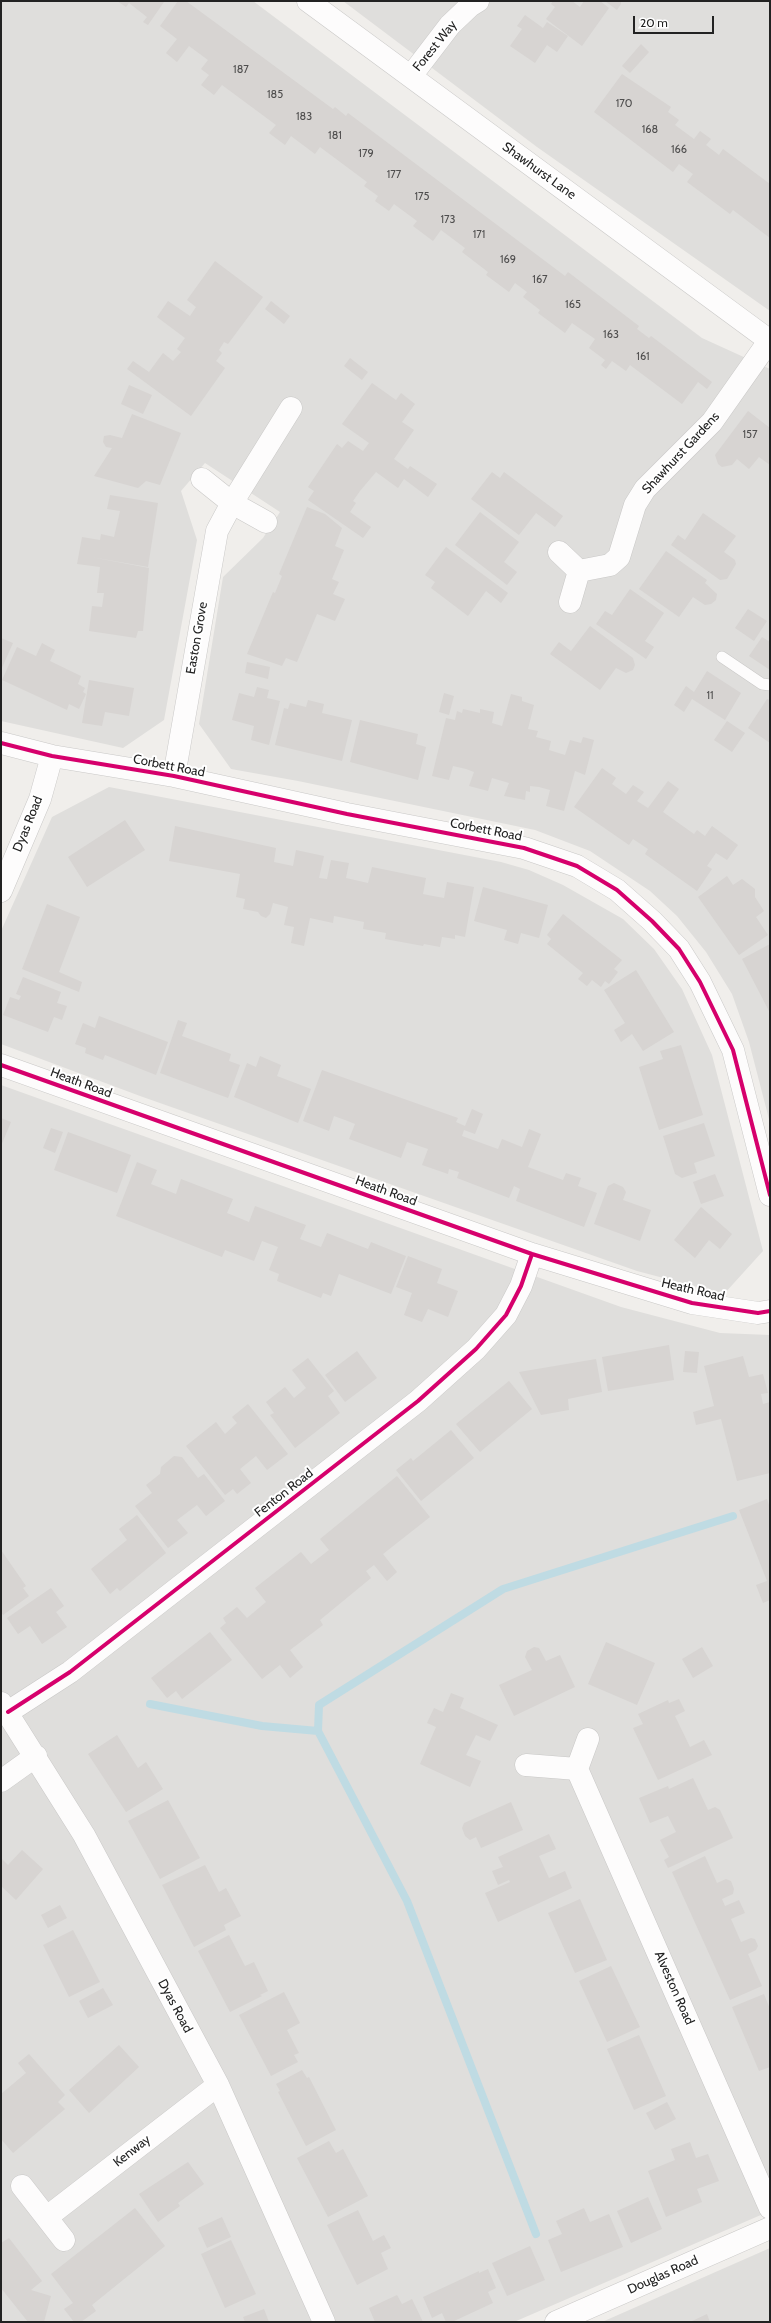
<!DOCTYPE html>
<html>
<head>
<meta charset="utf-8">
<style>
	body { margin:0 }
	#map { position:relative; width:771px; height:2323px; overflow:hidden; background:#f0eeeb; font-family:Cabin,sans-serif }
	canvas { display:block }
	.frame { position:absolute; inset:0; border:2px solid #222; pointer-events:none }
	.scale { position:absolute; left:633px; top:16px; width:81px; height:18px; box-sizing:border-box; border:2px solid #222; border-top:0; padding-left:5px; font-size:12px; line-height:14px; white-space:nowrap; color:#222; -webkit-text-stroke:3px #fff; paint-order:stroke }
</style>
</head>
<body>
<div id="map">
<canvas width="771" height="2323"></canvas>
<div class="frame"></div>
<div class="scale">20 m</div>
</div>
<script>
const ctx = document.querySelector('canvas').getContext('2d');
ctx.lineJoin = 'round';
function fill(path, color) { ctx.fillStyle = color; ctx.fill(path, 'evenodd'); }
const shape = rows => new Path2D(rows.map(r => 'M' + r).join(''));
function trace(path, color, width, dash) { ctx.strokeStyle = color; ctx.lineWidth = width; ctx.lineCap = dash ? 'butt' : 'round'; ctx.setLineDash(dash || []); ctx.stroke(path); }
function label(font, color, halo, rows, align = 'center') {
  ctx.font = font + ' Cabin,sans-serif'; ctx.lineWidth = 4; ctx.setLineDash([]); ctx.textBaseline = 'middle'; ctx.strokeStyle = halo; ctx.fillStyle = color; for (const [text, x, y, turn = 0] of rows) {
    ctx.save(); ctx.translate(x, y); ctx.rotate((+turn || 0) * Math.PI / 180); ctx.textAlign = isNaN(turn) ? turn : align; if (halo) ctx.strokeText(text, 0, 0); ctx.fillText(text, 0, 0); ctx.restore();
  }
}
const residential = shape([
	[1,1,253,1,702,338,770,369,770,1123,749,1042,732,994,706,952,677,916,650,891,590,851,535,830,298,781,231,769,199,724,223,577,263,538,280,512,205,463,181,491,197,540,164,720,123,748,1,721],
	[343,1,770,1,770,311,537,147],
	[109,787,501,862,529,870,563,885,623,919,654,949,682,989,712,1055,763,1251,724,1294,637,1271,140,1096,1,1044,1,931,52,817],
	[1,1085,621,1307,720,1333,770,1335,770,2211,514,2322,1,2322],
	[770,2248,770,2322,602,2322]
]);
const stream = shape([
	[150,1704,262,1726,318,1731,407,1901,536,2234],
	[318,1731,319,1705,503,1589,733,1516]
]);
const building = shape([
	[117,1,163,1,164,2,148,25,143,22,147,17,129,3,126,7],
	[178,1,186,1,333,109,335,107,346,116,348,113,565,276,568,272,639,326,637,329,649,338,651,336,712,382,707,389,698,382,682,404,630,365,626,371,612,361,606,369,601,365,605,360,589,348,595,339,572,323,565,333,538,313,540,310,523,297,527,292,515,283,509,292,486,275,488,272,462,252,465,248,441,230,433,241,413,226,417,221,394,204,389,211,375,201,378,196,364,186,367,182,320,147,315,154,291,136,285,145,269,133,276,125,222,85,214,95,201,85,209,75,201,69,208,60,189,46,177,62,166,53,177,39,160,26],
	[553,1,572,1,580,7,584,1,600,1,609,8,582,46,546,19,555,7,551,4],
	[605,1,621,1,621,4,617,10],
	[525,15,543,28,547,22,568,36,557,52,547,45,535,63,510,46,522,29,517,26],
	[641,44,649,52,630,73,622,66],
	[622,74,671,107,668,112,679,120,675,125,694,139,700,131,711,139,706,145,719,155,723,149,770,184,770,238,733,210,730,214,687,182,693,174,679,164,673,172,594,112],
	[215,261,263,297,228,344,224,342,219,350,222,353,216,361,225,368,191,416,127,369,133,361,149,372,163,353,173,361,181,352,177,349,185,338,157,317,168,301,190,316,196,307,187,300],
	[271,301,290,316,284,324,265,309],
	[350,358,368,372,362,380,344,366],
	[372,383,396,400,401,393,415,404,402,422,414,430,394,459,408,469,410,466,437,484,428,497,404,479,398,488,376,472,360,491,353,501,356,503,350,512,371,527,363,538,308,500,314,491,308,487,337,444,342,448,348,441,363,451,369,443,342,424],
	[129,385,152,395,143,414,121,404],
	[748,411,770,428,770,465,759,457,749,469,737,459,732,465,722,467,718,464,715,455],
	[132,414,181,433,160,485,146,481,138,488,94,476,112,448,106,447,103,442,104,436,110,435,122,438],
	[492,472,500,478,504,472,563,516,555,527,536,513,519,535,471,499],
	[110,495,158,503,148,567,91,557,149,568,143,631,138,631,136,638,89,631,92,606,102,607,104,593,97,593,100,567,77,564,82,537,100,540,101,534,114,537,120,511,107,509],
	[307,507,325,514,342,528,335,546,344,550,332,579,339,582,333,594,345,599,335,621,317,614,297,662,286,658,282,666,247,654,273,592,275,593,282,576,279,574],
	[480,512,519,542,504,562,517,572,507,585,455,545],
	[703,513,736,536,724,552,735,560,736,564,727,579,720,580,671,545,678,535,685,540],
	[446,547,508,593,501,603,486,591,468,616,431,588,435,582,425,575],
	[666,551,707,580,705,583,717,594,716,600,711,604,705,605,693,597,679,617,639,589],
	[630,589,664,613,645,641,654,647,646,659,596,624,605,611,612,615],
	[748,609,767,621,754,641,735,628],
	[590,626,633,658,635,665,633,670,626,673,616,668,600,690,550,654,559,642,571,651],
	[762,637,770,642,770,670,749,656],
	[1,638,13,643,1,670],
	[42,643,55,650,50,661,81,676,78,684,85,688,83,692,86,694,79,709,69,704,67,710,2,680,17,647,36,656],
	[247,662,270,667,268,679,245,673],
	[707,671,741,693,725,720,692,699,684,712,674,705,686,686,694,692],
	[89,680,134,688,129,716,105,712,102,726,82,723],
	[257,687,269,690,267,698,280,701,269,745,251,740,254,726,232,720,239,693,254,697],
	[444,693,454,696,449,715,439,712],
	[511,694,522,697,522,701,534,705,528,729,538,731,536,737,551,741,549,750,565,755,570,740,581,743,583,737,594,740,585,775,575,771,564,811,546,806,550,790,539,787,530,786,530,792,526,791,525,800,504,796,509,783,492,778,488,791,469,786,474,772,466,769,453,766,449,780,432,776,446,718,455,720,457,711,462,713,463,709,480,713,480,709,494,712,492,723,502,726],
	[767,699,770,700,770,743,748,728],
	[308,700,324,704,322,713,352,720,342,761,275,745,284,708,288,709,290,703,306,707],
	[360,720,418,734,416,744,426,747,418,780,350,762],
	[727,721,745,733,732,752,714,740],
	[602,768,616,778,612,784,626,794,633,785,644,792,637,801,648,808,668,781,679,789,663,812,694,834,697,830,705,836,712,826,738,845,727,860,716,853,707,866,712,869,697,891,645,854,648,849,633,839,629,845,574,807],
	[125,820,145,850,87,887,68,857],
	[175,826,276,848,274,862,293,866,296,850,324,856,319,878,327,879,331,860,349,863,346,878,368,883,372,867,426,878,423,894,433,896,444,898,447,882,474,887,465,937,455,935,455,939,442,937,440,947,424,944,423,946,385,939,386,933,363,929,364,922,334,916,333,923,310,918,304,946,291,943,294,927,284,925,288,907,273,903,270,914,266,918,261,916,258,912,243,909,245,899,236,897,240,874,169,861],
	[727,876,733,885,742,879,755,889,755,897,764,911,756,917,768,935,739,955,698,897],
	[483,887,548,905,539,938,521,933,518,944,504,940,507,930,474,921],
	[47,904,80,917,59,972,82,982,79,992,22,969],
	[563,914,622,960,614,969,618,972,609,984,605,981,601,987,592,980,587,986,578,979,583,973,547,944,551,939,547,935],
	[770,944,770,1013,742,959],
	[636,970,674,1032,643,1051,632,1034,621,1042,614,1030,625,1023,604,990],
	[23,977,61,992,57,1003,67,1006,62,1020,54,1017,48,1032,3,1015,10,997,19,1000,21,996,16,994],
	[99,1016,168,1042,156,1075,105,1055,103,1060,85,1053,86,1048,75,1044,83,1023,95,1028],
	[178,1020,187,1023,182,1036,231,1054,229,1061,240,1065,228,1098,160,1073],
	[681,1045,703,1115,659,1130,639,1067,663,1059,660,1051],
	[260,1056,281,1065,277,1076,311,1089,298,1123,234,1097,247,1063,256,1067],
	[322,1070,458,1118,456,1122,465,1126,472,1109,483,1114,475,1134,464,1130,462,1136,498,1149,502,1139,522,1147,529,1129,541,1134,528,1167,563,1180,566,1173,581,1178,578,1186,597,1193,584,1227,516,1201,520,1189,514,1186,509,1198,457,1178,459,1172,449,1169,448,1174,422,1165,428,1149,407,1142,401,1158,349,1139,355,1124,345,1120,334,1116,329,1131,303,1121],
	[1,1118,11,1122,1,1146],
	[704,1123,715,1156,694,1163,697,1173,682,1178,675,1174,663,1136],
	[51,1128,63,1132,55,1153,43,1148],
	[68,1132,131,1155,117,1193,54,1170],
	[137,1162,157,1170,151,1184,176,1194,181,1179,233,1199,227,1213,249,1222,255,1206,306,1225,300,1239,321,1247,327,1233,368,1249,371,1242,406,1256,391,1294,339,1274,331,1296,323,1293,321,1298,277,1281,279,1274,269,1270,278,1247,262,1241,254,1261,225,1250,222,1257,116,1216],
	[715,1174,724,1196,701,1204,693,1182],
	[614,1183,623,1187,626,1192,623,1200,651,1210,640,1241,594,1224,608,1186],
	[701,1207,732,1234,720,1249,709,1240,695,1258,674,1240],
	[408,1256,442,1269,437,1283,458,1291,448,1317,428,1309,422,1322,404,1315,412,1293,396,1287],
	[669,1345,674,1380,608,1391,602,1357],
	[357,1351,377,1378,345,1402,325,1375],
	[685,1351,699,1352,697,1373,683,1372],
	[743,1356,749,1377,763,1374,768,1393,761,1394,763,1404,770,1402,770,1473,737,1481,721,1419,696,1425,693,1412,714,1406,704,1366],
	[308,1358,334,1391,328,1396,340,1413,295,1448,270,1415,274,1413,266,1402,285,1387,294,1398,306,1388,292,1370],
	[596,1359,602,1392,568,1399,569,1410,541,1415,519,1372],
	[509,1381,532,1409,480,1452,456,1424],
	[248,1404,288,1454,267,1470,256,1456,240,1469,251,1483,237,1494,233,1489,225,1495,186,1446,216,1422,225,1434,237,1423,232,1417],
	[451,1430,474,1458,421,1501,396,1470,411,1458,413,1461],
	[174,1456,182,1457,198,1478,204,1474,225,1501,206,1516,197,1505,177,1520,188,1533,168,1548,135,1506,152,1493,146,1485,160,1474,161,1467],
	[397,1476,430,1517,383,1554,397,1572,387,1581,374,1565,366,1571,371,1578,320,1620,323,1625,290,1650,303,1667,290,1678,280,1665,262,1679,220,1628,226,1623,223,1618,237,1607,247,1618,266,1602,255,1588,301,1552,311,1564,329,1550,320,1539],
	[767,1499,770,1508,770,1600,763,1603,756,1585,767,1581,739,1510],
	[137,1515,166,1553,120,1591,117,1588,110,1594,91,1569,127,1540,119,1529],
	[1,1550,26,1586,23,1588,29,1596,3,1615,1,1612],
	[51,1588,64,1606,56,1612,67,1627,42,1644,30,1626,18,1634,7,1618],
	[210,1632,232,1660,182,1699,176,1691,167,1698,151,1678],
	[606,1642,655,1663,637,1705,588,1684],
	[534,1647,539,1648,546,1661,560,1655,575,1687,514,1716,499,1685,532,1670,525,1657,527,1651],
	[702,1647,713,1666,693,1678,682,1659],
	[451,1693,464,1698,460,1708,498,1725,490,1741,476,1735,466,1755,481,1761,470,1787,420,1764,436,1727,427,1723,434,1708,443,1712],
	[679,1699,685,1711,675,1716,690,1747,704,1740,712,1755,658,1780,633,1728,643,1724,638,1714,668,1700,669,1703],
	[117,1735,138,1768,146,1762,163,1789,126,1812,88,1754],
	[693,1778,708,1810,715,1807,720,1810,733,1838,668,1868,664,1860,669,1857,660,1840,676,1832,668,1816,650,1823,639,1798,668,1786,669,1789],
	[168,1800,200,1858,160,1879,128,1821],
	[511,1802,523,1830,481,1848,476,1837,470,1840,465,1836,462,1828,464,1823],
	[549,1834,556,1849,539,1856,549,1878,565,1871,572,1888,498,1922,485,1893,510,1882,509,1880,498,1885,492,1871,503,1867,498,1857],
	[22,1850,43,1869,16,1900,1,1886,1,1858,8,1865],
	[705,1856,717,1883,726,1879,731,1881,734,1889,733,1894,722,1899,725,1906,739,1900,745,1913,731,1919,741,1942,751,1938,755,1939,758,1946,756,1950,748,1954,762,1986,730,2000,672,1872],
	[205,1865,219,1892,226,1888,241,1916,224,1925,226,1930,194,1947,162,1885],
	[580,1899,607,1960,575,1973,548,1913],
	[60,1905,67,1918,48,1928,41,1915],
	[73,1930,100,1982,69,1997,43,1945],
	[229,1935,245,1966,254,1962,268,1991,260,1995,262,1996,230,2012,198,1951],
	[611,1966,640,2027,607,2042,579,1981],
	[103,1988,113,2005,88,2018,79,2001],
	[284,1992,300,2023,287,2030,299,2053,294,2055,298,2062,271,2076,239,2015],
	[764,1994,770,2009,770,2067,759,2071,732,2007],
	[639,2035,666,2096,634,2110,607,2049],
	[119,2045,139,2067,89,2113,69,2090],
	[29,2054,65,2095,58,2102,65,2109,13,2153,1,2139,1,2094,26,2073,18,2063],
	[302,2070,307,2078,309,2077,336,2130,306,2146,278,2092,280,2091,276,2084],
	[667,2102,676,2119,655,2130,646,2113],
	[329,2141,336,2153,343,2149,368,2196,328,2217,297,2158],
	[690,2142,696,2158,708,2154,719,2181,697,2189,702,2202,666,2217,648,2171,675,2160,671,2149],
	[188,2162,204,2184,178,2203,180,2206,158,2222,139,2194],
	[648,2197,662,2229,631,2243,617,2211],
	[135,2208,165,2246,92,2305,96,2311,81,2322,74,2322,64,2309,73,2303,51,2274],
	[584,2208,590,2222,609,2214,623,2247,561,2272,548,2240,562,2234,556,2221],
	[358,2210,373,2241,384,2235,391,2248,381,2253,388,2269,357,2285,327,2225],
	[222,2217,231,2237,207,2248,198,2228],
	[9,2238,42,2281,31,2290,51,2296,44,2322,28,2322,1,2288,1,2243],
	[231,2240,256,2294,225,2308,201,2254],
	[530,2246,545,2280,507,2296,492,2263],
	[488,2269,496,2288,488,2292,493,2303,452,2322,446,2322,442,2313,432,2318,423,2297,479,2271,479,2273],
	[397,2295,402,2304,412,2299,423,2322,375,2322,369,2308],
	[264,2309,269,2322,245,2322,243,2317],
	[707,2314,710,2322,690,2322]
]);
const service = shape([
	[722,657,762,684,770,685]
]);
const minor = shape([
	[411,76,450,25,470,6,478,1],
	[202,479,232,503,266,522],
	[559,552,579,571,570,602],
	[579,571,610,565,619,557,635,505,645,489,712,422,769,341],
	[1,743,52,756,174,776,347,814,524,848,577,866,617,890,652,921,679,949,700,982,733,1050,770,1195],
	[174,776,217,531,232,503,291,408],
	[1,891,40,799,52,756],
	[1,1065,532,1254,692,1303,758,1313,770,1311],
	[1,1703,84,1835,218,2085,324,2322],
	[8,1712,70,1672,418,1401,476,1349,506,1315,521,1286,532,1254],
	[526,1765,577,1769,588,1739],
	[577,1769,770,2208],
	[1,1781,36,1756],
	[22,2186,64,2240],
	[47,2217,218,2085],
	[556,2322,770,2228]
]);
const tertiary = shape([
	[308,1,770,341]
]);
const cycleway = shape([
	[1,743,52,756,174,776,347,814,524,848,577,866,617,890,652,921,679,949,700,982,733,1050,770,1195],
	[1,1065,532,1254,692,1303,758,1313,770,1311],
	[8,1712,70,1672,418,1401,476,1349,506,1315,521,1286,532,1254]
]);
const numberNames = [
	["187",241,70],
	["185",275,95],
	["170",624,104],
	["183",304,117],
	["168",650,130],
	["181",335,136],
	["166",679,150],
	["179",366,154],
	["177",394,175],
	["175",422,197],
	["173",448,220],
	["171",479,235],
	["169",508,260],
	["167",540,280],
	["165",573,305],
	["163",611,335],
	["161",643,357],
	["157",750,435],
	["11",710,696]
];
const streetNames = [
	["Forest Way",435,46,-51],
	["Shawhurst Lane",539,171,36],
	["Shawhurst Gardens",681,453,-47],
	["Easton Grove",197,638,-80],
	["Corbett Road",169,766,11],
	["Dyas Road",28,824,-68],
	["Corbett Road",486,830,11],
	["Heath Road",81,1083,20],
	["Heath Road",386,1191,20],
	["Heath Road",693,1290,13],
	["Fenton Road",284,1493,-38],
	["Alveston Road",674,1988,66],
	["Dyas Road",175,2006,62],
	["Kenway",132,2151,-38],
	["Douglas Road",663,2275,-24]
];
fill(residential, '#dfdedc');
trace(stream, '#bfdbe3', 8);
fill(building, '#d7d4d2');
trace(service, '#c9c8c7', 12);
trace(minor, '#c9c8c7', 23);
trace(tertiary, '#c9c8c7', 23);
trace(service, '#fdfcfc', 11);
trace(minor, '#fdfcfc', 22);
trace(tertiary, '#fdfcfc', 22);
trace(cycleway, '#d6006c', 4);
label('11px', '#4f4e4e', null, numberNames);
label('13px', '#222', '#fff', streetNames);
</script>
</body>
</html>
